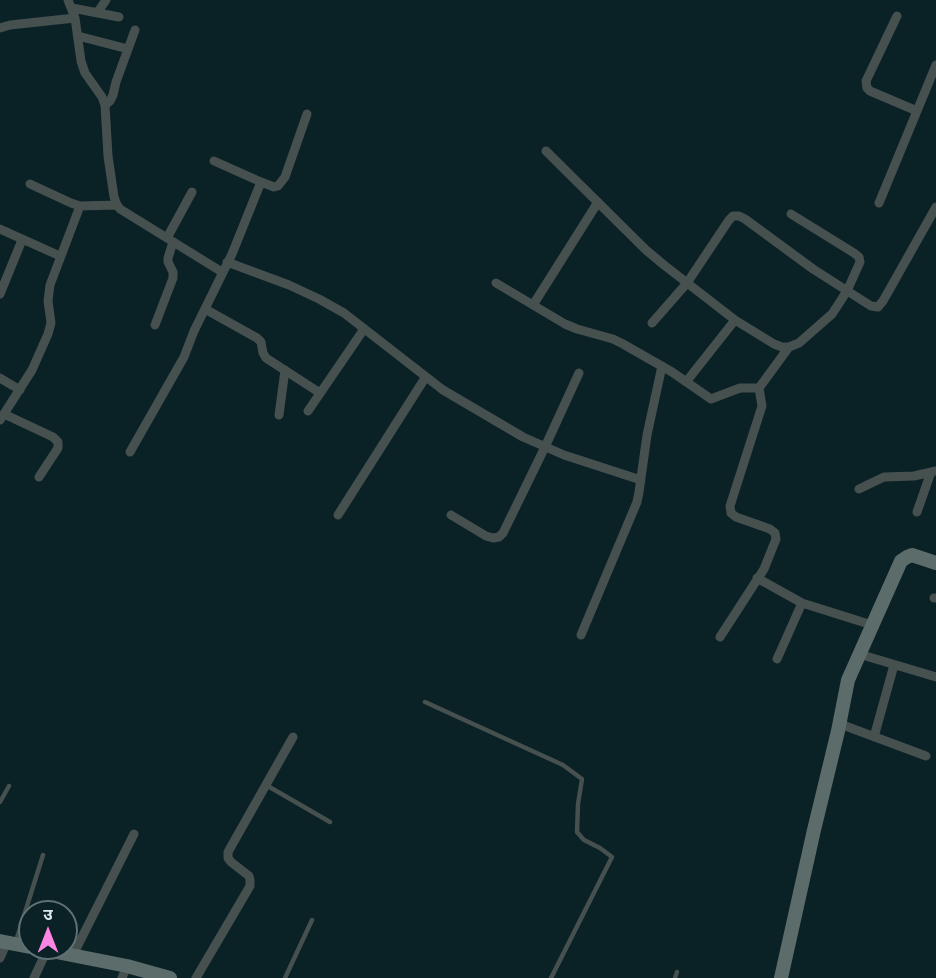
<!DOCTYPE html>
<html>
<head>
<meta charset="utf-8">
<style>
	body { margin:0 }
	#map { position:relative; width:936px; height:978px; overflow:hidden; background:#0a2126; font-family:"Playfair Display","Noto Sans Devanagari",serif }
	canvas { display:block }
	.north { position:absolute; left:18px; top:900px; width:60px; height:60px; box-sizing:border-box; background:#0a2126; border:2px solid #5e7176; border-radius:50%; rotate:0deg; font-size:16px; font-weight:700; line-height:24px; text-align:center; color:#ddeaed }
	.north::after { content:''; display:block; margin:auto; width:21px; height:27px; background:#fd86e2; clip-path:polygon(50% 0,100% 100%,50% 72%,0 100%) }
</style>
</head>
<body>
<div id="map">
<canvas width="936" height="978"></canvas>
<div class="north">उ</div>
</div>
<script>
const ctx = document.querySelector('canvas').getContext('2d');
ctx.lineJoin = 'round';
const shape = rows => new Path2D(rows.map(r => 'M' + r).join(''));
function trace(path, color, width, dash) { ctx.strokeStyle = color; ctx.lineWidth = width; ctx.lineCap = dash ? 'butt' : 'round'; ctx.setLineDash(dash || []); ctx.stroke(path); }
const lane = shape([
	[425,702,563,765,582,779,578,804,577,832,584,840,600,848,612,857,551,978],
	[266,785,330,822],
	[0,802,9,786],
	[16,941,43,855],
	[285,978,312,920],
	[675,978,677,972]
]);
const street = shape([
	[68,0,75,18,81,61,85,73,102,97,105,105,108,156,114,197,117,205,120,209,222,272],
	[72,8,119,17],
	[97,13,106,0],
	[897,16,866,81,867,88,870,91,917,111],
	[0,28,10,25,75,18],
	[78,36,128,49],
	[105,105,110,101,113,95,116,82,135,30],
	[546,151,646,250,664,265,735,320,774,344,782,347,789,347,799,343,832,314,847,291,860,262,859,257,854,253,791,214],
	[214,161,261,182,274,187,278,186,285,177,307,114],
	[30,184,71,203,80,206,117,205],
	[879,203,936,65],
	[0,229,60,256],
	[167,238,192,192],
	[227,262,289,285,319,299,344,313,443,390,523,437,564,455,641,480],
	[496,283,565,324,577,329,613,339,623,344,672,372,711,399,740,388,759,388],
	[0,294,22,240],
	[533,305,598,202],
	[205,309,257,338,261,342,263,353,266,358,320,393],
	[652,323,687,283,729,220,733,216,739,216,745,219,813,269,871,306,878,307,883,301,936,207],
	[155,325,173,278,173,272,168,262,168,258,173,242],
	[0,378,20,390],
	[686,382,735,320],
	[308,411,364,329],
	[4,414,53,437,58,442,58,448,39,477],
	[279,415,285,370],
	[0,420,32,370,48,334,51,323,48,301,50,285,80,206],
	[130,452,184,357,194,331,232,254,261,182],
	[859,489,884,477,914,476,936,471],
	[917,512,931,472],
	[338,515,425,378],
	[451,515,486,536,493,538,499,537,503,533,545,447,579,373],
	[757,578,802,603,872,625],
	[934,598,936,598],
	[581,635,637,502,639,492,647,435,662,366],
	[720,637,764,569,776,539,775,533,770,529,736,517,731,513,730,506,762,406,759,388,789,347],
	[859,654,936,677],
	[777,659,802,603],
	[840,724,926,756],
	[874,737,894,665],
	[73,955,134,834],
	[0,958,7,942],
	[34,978,47,950],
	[122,978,127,966],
	[196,978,250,886,250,880,249,876,231,862,228,858,228,852,293,737]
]);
const secondary = shape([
	[0,941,30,947],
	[36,948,127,966,170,978],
	[781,978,814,830,838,731,848,680,901,561,907,557,912,555,936,563]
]);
trace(lane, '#45504f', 4.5);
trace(street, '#45504f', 9);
trace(secondary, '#5c6c6b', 14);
</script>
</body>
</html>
